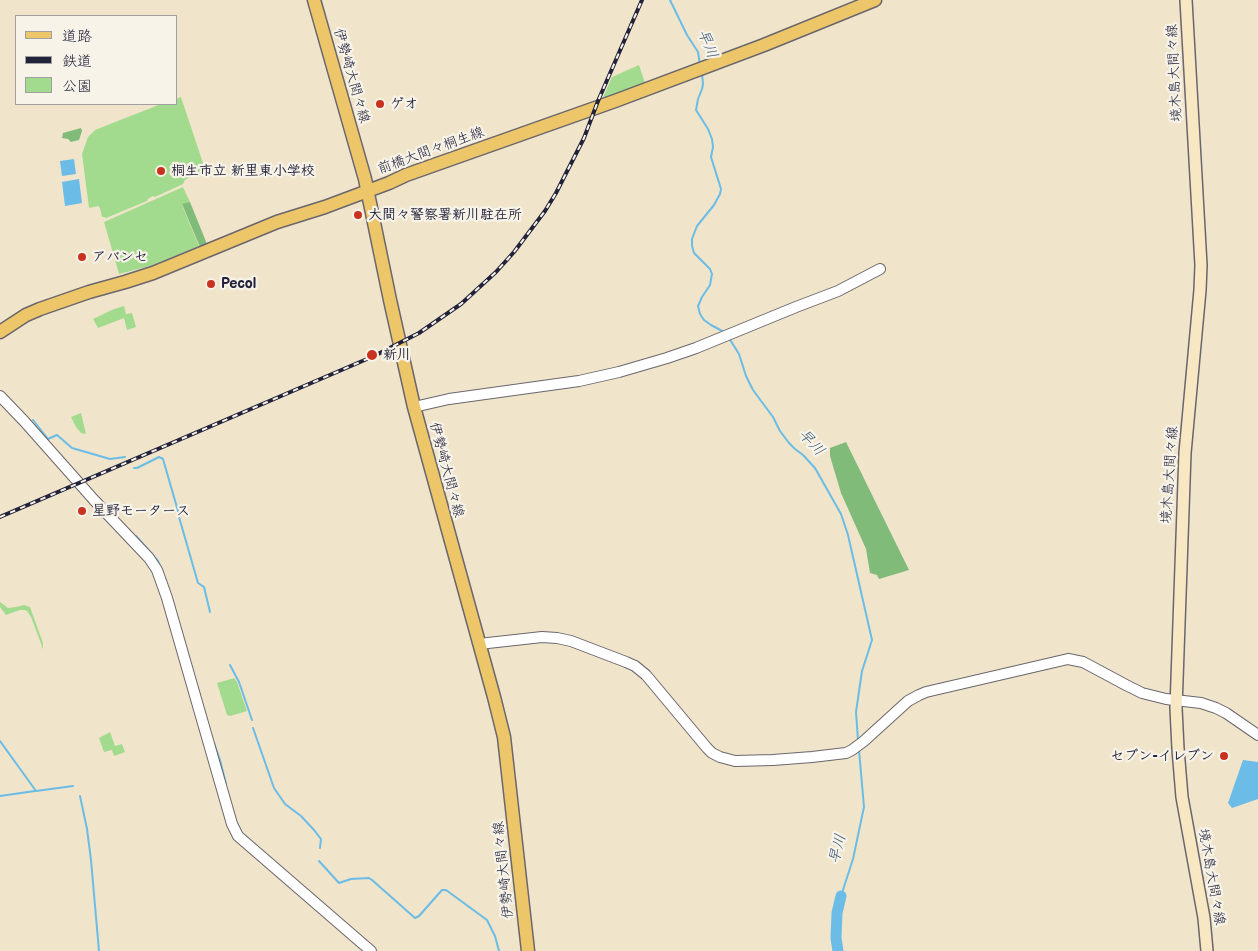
<!DOCTYPE html>
<html>
<head>
<meta charset="utf-8">
<style>
	body { margin:0 }
	#map { position:relative; width:1258px; height:951px; overflow:hidden; background:#f0e5ca; font-family:"Balsamiq Sans","Klee One",sans-serif }
	canvas { display:block }
	.legend { position:absolute; left:15px; top:15px; width:162px; height:90px; box-sizing:border-box; background:#f7f3e8; border:1px solid #a29fa3; margin:0; padding:6px 9px; list-style:none; font-size:15px; color:#22223b }
	.legend li { display:flex; align-items:center; gap:10px; height:25px }
	.legend b { width:25px; border:1px solid #a29fa3 }
</style>
</head>
<body>
<div id="map">
<canvas width="1258" height="951"></canvas>
<ul class="legend">
<li><b style="height:6px;background:#ecc669"></b>道路</li>
<li><b style="height:6px;background:#22223b"></b>鉄道</li>
<li><b style="height:14px;background:#a2db8e"></b>公園</li>
</ul>
</div>
<script>
const ctx = document.querySelector('canvas').getContext('2d');
ctx.lineJoin = 'round';
function fill(path, color) { ctx.fillStyle = color; ctx.fill(path, 'evenodd'); }
const shape = rows => new Path2D(rows.map(r => 'M' + r).join(''));
function trace(path, color, width, dash) { ctx.strokeStyle = color; ctx.lineWidth = width; ctx.lineCap = dash ? 'butt' : 'round'; ctx.setLineDash(dash || []); ctx.stroke(path); }
function label(font, color, halo, rows, align = 'center') {
  ctx.font = font + ' "Balsamiq Sans","Klee One",sans-serif'; ctx.lineWidth = 4.5; ctx.setLineDash([]); ctx.textBaseline = 'middle'; ctx.strokeStyle = halo; ctx.fillStyle = color; for (const [text, x, y, turn = 0] of rows) {
    ctx.save(); ctx.translate(x, y); ctx.rotate((+turn || 0) * Math.PI / 180); ctx.textAlign = isNaN(turn) ? turn : align; if (halo) ctx.strokeText(text, 0, 0); ctx.fillText(text, 0, 0); ctx.restore();
  }
}
const green = shape([
	[639,65,645,83,602,100,612,77],
	[181,97,205,169,185,180,183,184,181,185,155,197,153,196,148,199,147,201,106,218,104,217,102,217,100,208,98,206,89,208,82,154,88,137,95,130,161,104,176,104,176,99],
	[183,187,190,202,182,205,199,246,150,266,119,274,104,222],
	[124,306,126,314,132,313,136,327,127,330,124,318,98,328,93,319,114,309],
	[81,413,86,434,81,433,76,427,71,417],
	[0,602,8,608,16,607,24,605,30,607,43,643,43,647,41,649,42,646,31,617,27,611,25,610,20,610,6,615,0,607],
	[234,678,237,682,247,711,230,716,227,715,217,683],
	[110,732,115,746,122,744,125,752,114,756,112,750,104,752,99,738]
]);
const forest = shape([
	[81,128,82,131,79,140,71,142,68,139,62,138,63,133],
	[190,202,207,244,200,247,182,204],
	[846,442,909,570,879,579,877,575,870,573,866,549,841,493,830,456,830,448]
]);
const water = shape([
	[74,159,76,174,62,176,60,161],
	[79,179,82,203,65,206,62,182],
	[1243,760,1258,762,1258,799,1232,808,1228,803]
]);
const stream = shape([
	[670,0,687,35,698,52,700,65],
	[702,74,703,84,702,89,698,99,696,110,708,129,712,139,713,147,711,157,721,189,720,194,714,205,697,226,692,239,692,246,694,253,710,269,712,274,710,285,702,297,698,306,700,314,704,320,711,325,724,332],
	[729,338,739,354,746,376,753,390,773,417,780,431,789,443,795,449,803,455,815,468,841,514,848,535,872,640,862,671,856,712,858,740],
	[33,420,48,439,57,435,72,448,110,459,125,457],
	[134,468,137,468,159,457,163,459,178,511],
	[179,517,198,583,204,587,210,612],
	[136,536,158,561,166,581],
	[230,665,239,682,252,720],
	[253,728,274,788,285,804,301,816,314,830,321,839,320,848],
	[0,741,36,791,73,786],
	[214,743,220,760,226,784],
	[0,796,35,791],
	[80,796,87,829,91,860,99,951],
	[319,861,339,883,351,879,369,878,372,880,415,918,419,916,442,890,446,890,487,920,495,936,499,951],
	[841,896,853,859,864,807,859,750]
]);
const river = shape([
	[838,951,836,938,837,913,841,896]
]);
const tertiary = shape([
	[0,396,24,421,94,500,149,558,157,570,167,598,232,824,238,836,371,951],
	[414,407,449,399,579,381,619,372,667,358,696,348,796,307,838,291,880,269],
	[479,644,542,637,557,638,571,641,626,662,635,666,646,675,707,748,712,753,720,757,735,761,773,760,812,757,846,753,852,750,864,741,908,701,919,695,926,692,1068,659,1083,662,1126,685,1142,693,1166,699,1201,703,1216,708,1226,713,1258,735]
]);
const secondary = shape([
	[1186,0,1201,265,1200,290,1185,453,1176,708,1178,749,1182,797,1204,918,1207,951]
]);
const primary = shape([
	[314,0,365,179,390,300,414,407,494,697,504,737,528,951],
	[0,332,26,315,40,309,89,292,125,282,153,273,277,222,325,207,389,183,406,175,615,101,764,45,875,0]
]);
const rail = shape([
	[0,517,374,356,419,333,461,304,496,272,514,252,545,211,556,193,584,138,598,101,642,0]
]);
const markers = [
	[380,104,5,"#c8321e"],
	[161,171,5,"#c8321e"],
	[358,215,5,"#c8321e"],
	[82,257,5,"#c8321e"],
	[211,284,5,"#c8321e"],
	[372,355,6,"#c8321e"],
	[82,511,5,"#c8321e"],
	[1224,756,5,"#c8321e"]
];
const streetNames = [
	["境木島大間々線",1175,73,-93],
	["伊勢崎大間々線",351,76,74],
	["前橋大間々桐生線",431,151,-20],
	["伊勢崎大間々線",446,470,75],
	["境木島大間々線",1170,475,-86],
	["伊勢崎大間々線",504,870,-96],
	["境木島大間々線",1211,877,80]
];
const poiNames = [
	["ゲオ",390,104],
	["桐生市立 新里東小学校",171,171],
	["大間々警察署新川駐在所",368,215],
	["アバンセ",92,257],
	["Pecol",221,284],
	["新川",383,355],
	["星野モータース",92,511],
	["セブン-イレブン",1214,756,"right"]
];
const waterNames = [
	["早川",707,44,68],
	["早川",811,443,47],
	["早川",838,849,-76]
];
fill(green, '#a2db8e');
fill(forest, '#81bb79');
fill(water, '#6bbce6');
trace(stream, '#6bbce6', 2);
trace(river, '#6bbce6', 11);
trace(tertiary, '#6a666d', 12);
trace(secondary, '#6a666d', 14);
trace(primary, '#6a666d', 15);
trace(tertiary, '#fff', 10);
trace(secondary, '#f7e8c3', 11);
trace(primary, '#ecc669', 12);
trace(rail, '#22223b', 4);
trace(rail, '#f7f3e8', 2, [5.5]);
for (const [x, y, r, color] of markers) { const dot = new Path2D(); dot.arc(x, y, r, 0, 2 * Math.PI); ctx.fillStyle = color; ctx.fill(dot); trace(dot, '#f7f3e8', 2); }
label('14px', '#22223b', '#f7f3e8', streetNames);
label('bold 14px', '#22223b', '#f7f3e8', poiNames, 'left');
label('italic 15px', '#3c5877', '#f7f3e8', waterNames);
</script>
</body>
</html>
